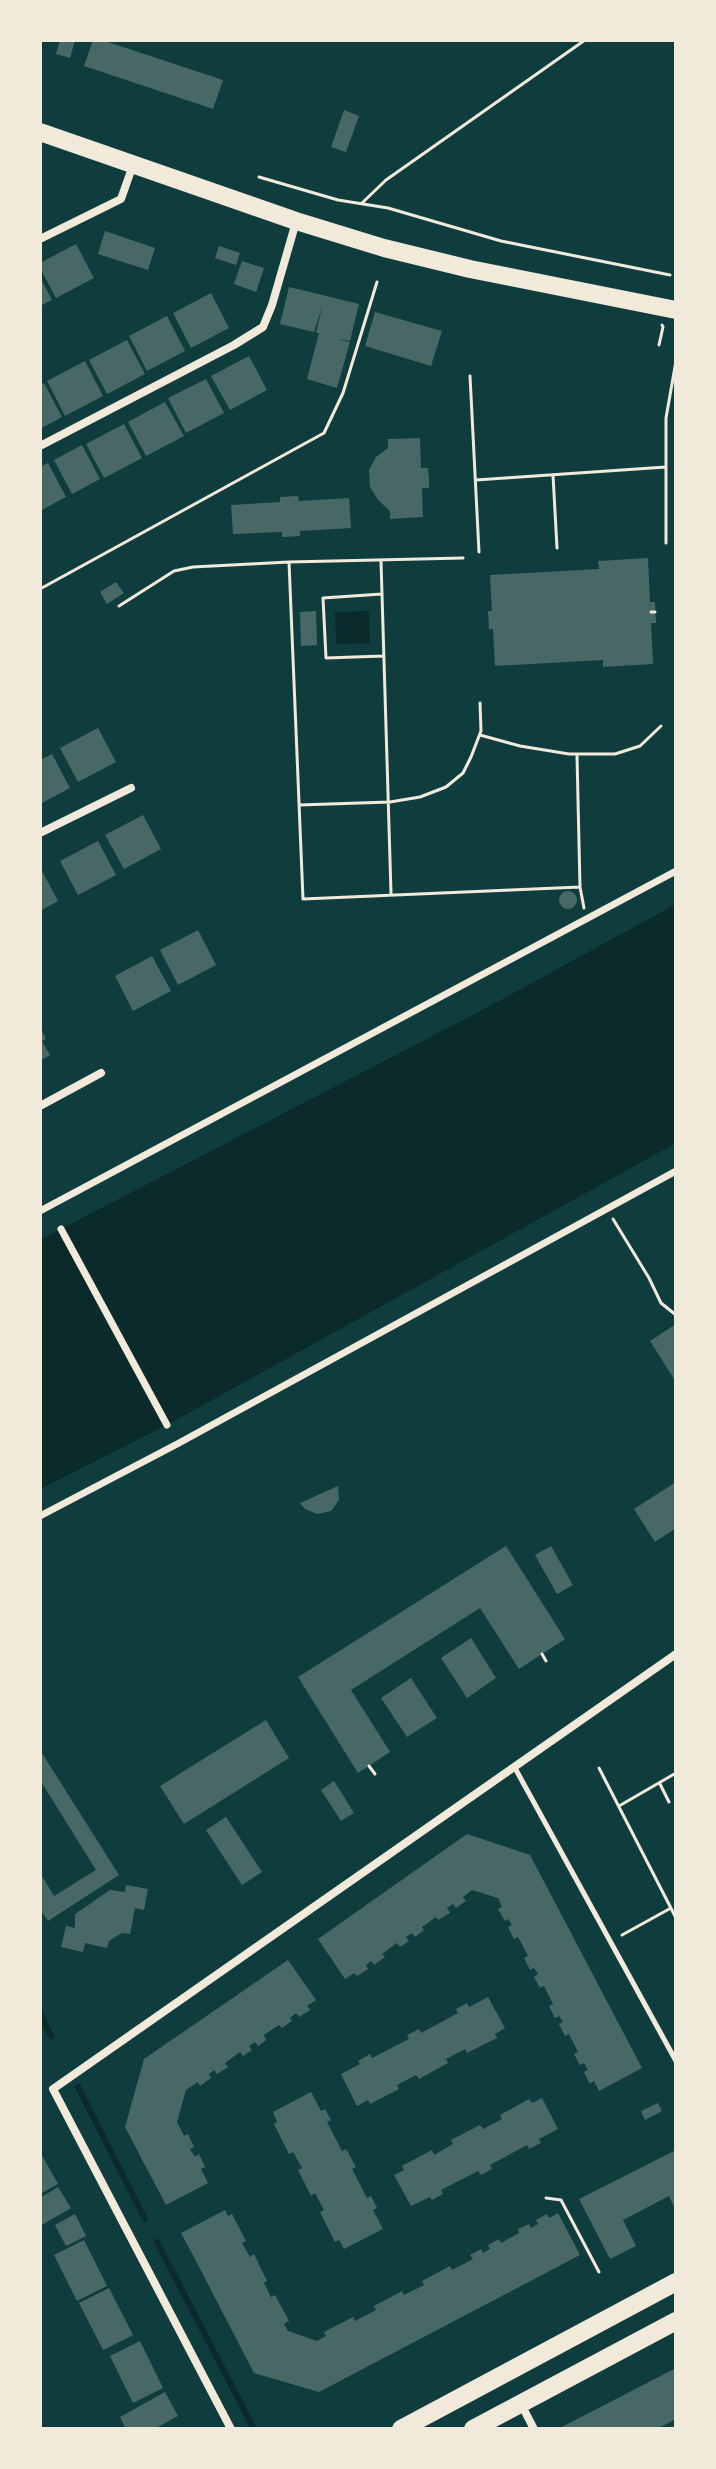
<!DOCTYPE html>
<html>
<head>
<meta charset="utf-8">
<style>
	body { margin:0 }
	#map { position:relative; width:716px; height:2469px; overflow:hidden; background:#0f3d3e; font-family:"Source Sans 3",sans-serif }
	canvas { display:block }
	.frame { position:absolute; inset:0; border:42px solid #f1e9da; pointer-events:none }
</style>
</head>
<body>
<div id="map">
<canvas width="716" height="2469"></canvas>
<div class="frame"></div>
</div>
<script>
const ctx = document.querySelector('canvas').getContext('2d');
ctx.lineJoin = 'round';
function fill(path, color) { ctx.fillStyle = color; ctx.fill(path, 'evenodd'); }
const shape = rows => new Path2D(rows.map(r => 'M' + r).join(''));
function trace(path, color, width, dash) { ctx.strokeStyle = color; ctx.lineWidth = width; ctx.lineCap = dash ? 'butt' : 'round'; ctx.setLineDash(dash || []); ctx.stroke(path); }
const water = shape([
	[369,611,370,643,336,644,335,612],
	[676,904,676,1143,167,1425,40,1489,40,1240,490,1006]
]);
const stream = shape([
	[40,2013,51,2036],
	[78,2087,145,2219],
	[157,2242,254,2429]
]);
const building = shape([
	[60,40,75,40,70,58,56,54],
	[93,40,102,40,223,80,213,109,84,66],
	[344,110,359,116,346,152,331,147],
	[105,231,155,248,148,270,98,254],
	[76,244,94,278,56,298,40,268,40,263],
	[219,246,240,253,236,265,215,258],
	[242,261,264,268,256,292,234,284],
	[40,277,52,300,40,306],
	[289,287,359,304,350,341,336,339,350,342,337,388,307,379,319,333,316,333,322,307,314,332,280,324],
	[211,293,229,328,191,348,173,313],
	[375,312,442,331,431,366,365,346],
	[167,316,185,351,147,371,129,336],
	[127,340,145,374,107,394,89,360],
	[249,356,267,390,230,410,211,376],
	[85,361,103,396,65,416,47,381],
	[206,379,224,413,186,433,168,398],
	[44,383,62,417,40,429,40,385],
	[165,402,184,436,146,456,128,422],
	[124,424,142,458,104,478,86,444],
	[420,438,421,468,428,468,429,478,429,488,422,488,423,517,390,519,390,511,378,500,370,487,369,470,376,457,388,448,388,439],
	[82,445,100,479,72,494,54,460],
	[48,463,66,497,40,511,40,467],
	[298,496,299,501,349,498,351,528,300,531,300,536,282,537,282,532,233,534,231,505,280,502,280,497],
	[648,558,650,602,655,602,656,623,651,623,653,664,603,667,603,660,495,666,493,629,489,629,488,611,492,611,490,575,599,569,598,561],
	[116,582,124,593,107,604,100,592],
	[316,611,317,645,301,646,300,612],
	[98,728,116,762,78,782,60,748],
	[52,754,70,788,40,804,40,760],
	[143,815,161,849,124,869,105,835],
	[98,841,116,875,78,895,60,861],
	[40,867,58,901,40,911],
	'559 900a9 9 0 1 1 18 0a9 9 0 1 1-18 0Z',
	[198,930,216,965,178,985,160,950],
	[152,956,171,991,133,1011,115,976],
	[40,1027,46,1039,42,1041,50,1055,40,1061],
	[676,1324,676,1382,650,1341],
	[676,1482,676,1528,655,1542,634,1509],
	[338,1486,339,1500,331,1511,317,1514,305,1509,300,1503],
	[506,1546,565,1639,519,1669,480,1608,351,1690,390,1752,358,1773,298,1677],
	[551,1546,573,1585,557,1594,535,1555],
	[471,1638,496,1678,467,1698,441,1658],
	[411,1678,437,1718,407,1737,381,1698],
	[266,1720,289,1758,184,1824,160,1786],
	[40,1750,119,1875,48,1921,40,1909,40,1873,54,1896,96,1870,40,1780],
	[334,1781,354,1813,341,1821,321,1790],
	[226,1817,262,1872,242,1885,206,1830],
	[467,1834,530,1855,642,2068,599,2091,594,2081,590,2084,584,2072,588,2070,584,2063,580,2065,574,2054,578,2052,569,2034,565,2036,559,2024,563,2022,559,2016,555,2018,549,2006,553,2004,544,1986,540,1988,534,1977,538,1974,534,1968,530,1970,524,1958,528,1956,518,1937,514,1939,508,1927,512,1925,508,1919,505,1921,498,1909,502,1907,498,1898,472,1890,463,1897,466,1901,456,1908,453,1904,447,1908,450,1913,438,1920,436,1917,422,1927,424,1930,415,1937,412,1933,406,1937,409,1941,400,1947,397,1943,382,1954,385,1957,374,1965,371,1961,366,1965,368,1969,357,1976,354,1973,345,1979,318,1939],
	[126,1885,148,1889,144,1910,135,1908,130,1934,122,1933,109,1941,107,1948,85,1943,83,1952,61,1947,66,1926,75,1928,75,1914,110,1890,125,1892],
	[288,1960,316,2000,307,2006,310,2010,299,2017,296,2013,290,2018,292,2021,282,2028,279,2025,264,2035,266,2040,258,2046,255,2042,249,2046,252,2050,243,2056,240,2052,225,2063,228,2067,217,2074,214,2070,209,2074,211,2078,200,2086,198,2082,186,2090,177,2122,184,2136,188,2134,194,2147,190,2149,195,2157,199,2154,205,2167,201,2169,208,2183,166,2205,125,2127,144,2059],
	[488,1997,505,2028,495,2034,497,2038,467,2053,465,2049,446,2059,448,2063,419,2079,416,2075,397,2085,399,2089,370,2104,368,2100,357,2106,341,2074,360,2064,358,2061,370,2054,372,2058,409,2039,407,2035,419,2029,421,2033,458,2013,456,2009,467,2003,469,2007],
	[311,2092,321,2111,325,2109,331,2120,327,2122,342,2151,346,2149,356,2167,352,2169,367,2198,371,2196,377,2208,373,2210,383,2229,344,2249,339,2240,335,2242,320,2212,324,2210,315,2193,311,2196,298,2170,302,2168,293,2152,289,2154,274,2124,277,2122,273,2112],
	[542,2098,558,2129,539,2139,541,2143,529,2149,527,2145,490,2165,492,2169,481,2175,478,2171,441,2190,443,2194,432,2200,430,2197,411,2206,394,2175,404,2170,402,2166,432,2150,434,2155,453,2144,451,2140,480,2125,483,2129,502,2119,500,2115,529,2099,532,2103],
	[658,2103,662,2111,645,2120,641,2111],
	[676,2150,676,2211,669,2196,623,2220,636,2246,610,2259,579,2199],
	[40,2152,58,2184,40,2194],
	[58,2187,71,2208,40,2226,40,2198],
	[225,2210,228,2216,232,2214,246,2241,242,2243,250,2257,254,2254,267,2281,264,2283,271,2297,275,2295,289,2321,284,2324,288,2331,317,2341,326,2336,324,2332,353,2317,355,2321,376,2310,374,2306,402,2291,404,2295,424,2285,422,2281,450,2266,452,2270,473,2259,470,2255,481,2249,483,2253,490,2249,488,2245,499,2239,501,2243,519,2233,518,2229,529,2224,531,2228,538,2224,536,2220,547,2214,549,2218,558,2213,580,2255,319,2392,254,2373,196,2261,181,2233],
	[75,2214,86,2236,66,2246,55,2225],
	[84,2240,107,2286,77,2301,54,2255],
	[109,2288,133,2335,103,2350,79,2303],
	[140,2341,163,2388,133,2403,110,2356],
	[676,2368,676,2419,657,2429,558,2429],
	[165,2392,178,2416,154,2429,126,2429,120,2417]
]);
const path = shape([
	[259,177,338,200,388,208,501,241,670,275],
	[362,203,386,180,585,40],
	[659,345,663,327,662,325],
	[470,376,479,552],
	[553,475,557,548],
	[476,480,666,467],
	[666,543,666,418,676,361],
	[381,561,391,893],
	[289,562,303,899,580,887],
	[40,589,324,433,343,393,377,282],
	[382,594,323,598,326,658,383,656],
	[119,606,174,571,193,567,289,562,463,558],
	[651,612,655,612],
	[480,735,520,746,569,754,615,754,640,746,661,726],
	[577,756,580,887,584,908],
	[299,805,390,802,420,797,446,787,463,773,471,757,481,731,480,703],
	[613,1219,649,1278,661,1303,676,1315],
	[542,1654,546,1661],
	[369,1766,375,1774],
	[599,1768,676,1918],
	[660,1784,669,1802],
	[619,1806,676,1773],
	[622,1935,671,1908],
	[546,2198,561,2200,599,2272]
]);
const service = shape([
	[515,1768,676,2061]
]);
const pedestrian = shape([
	[40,1211,676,871],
	[61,1229,167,1425],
	[40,1516,179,1443,676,1171]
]);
const minor = shape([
	[40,239,121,199,133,165],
	[40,446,234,345,263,327,272,305,296,222],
	[40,833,131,788],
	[40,1106,101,1073],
	[521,2404,534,2429],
	[231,2429,53,2089,676,1654]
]);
const primary = shape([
	[40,132,296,221,384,248,470,269,676,310],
	[401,2429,676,2282],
	[473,2429,676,2321]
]);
fill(water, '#0a2a2b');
trace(stream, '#0a2a2b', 6);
fill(building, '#486865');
trace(path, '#f1e9da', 3);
trace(service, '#f1e9da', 5);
trace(pedestrian, '#f1e9da', 7);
trace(minor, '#f1e9da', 8);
trace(primary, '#f1e9da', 18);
</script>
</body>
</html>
